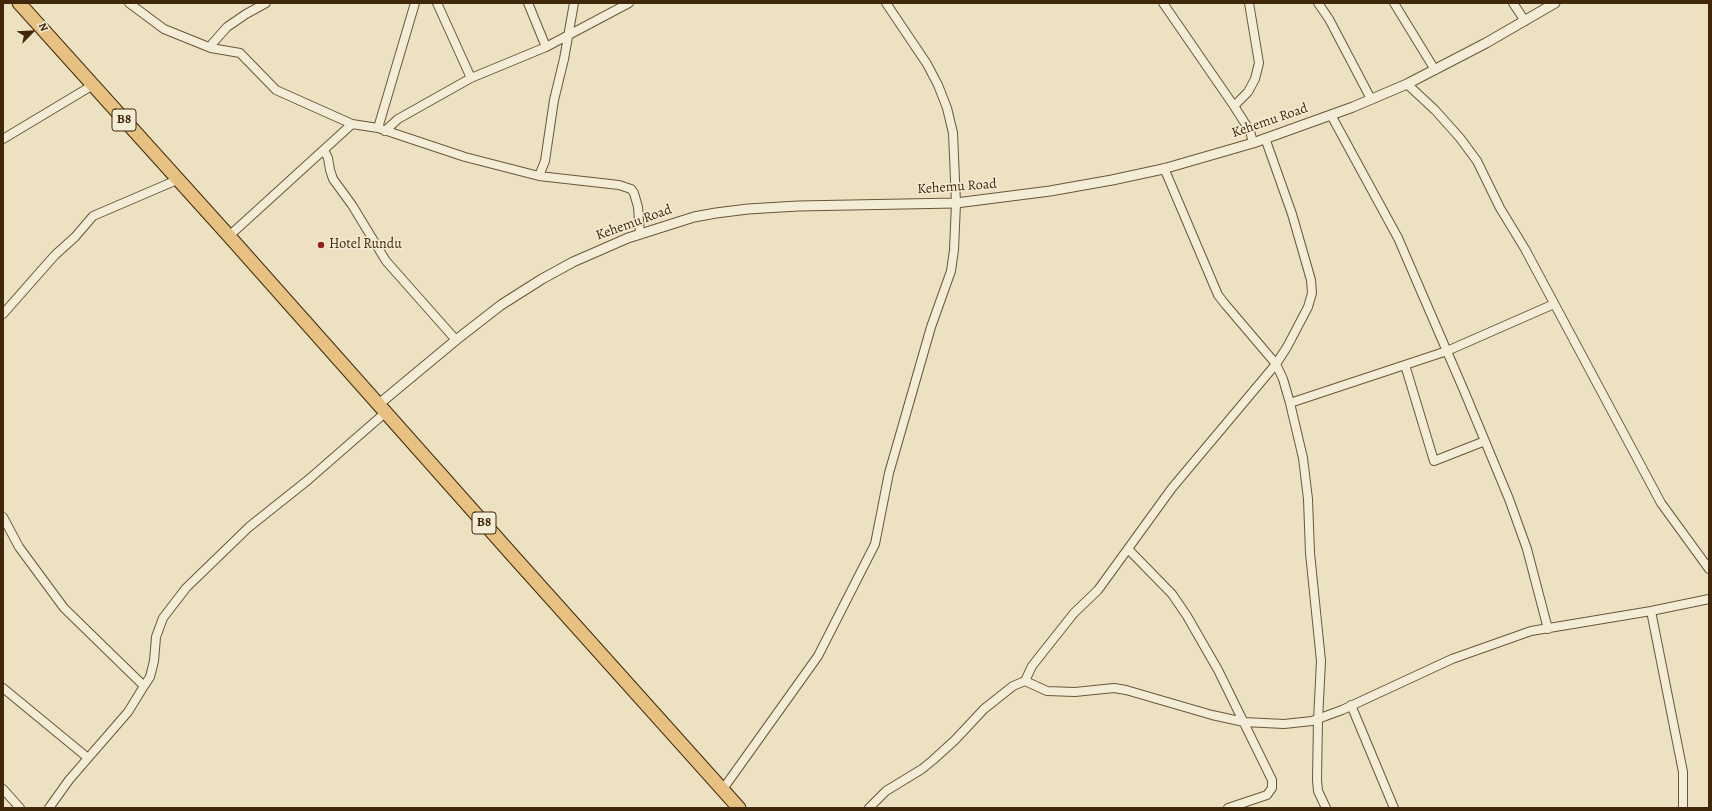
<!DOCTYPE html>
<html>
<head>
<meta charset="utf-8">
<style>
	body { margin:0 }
	#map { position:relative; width:1712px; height:811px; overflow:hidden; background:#ece2c2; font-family:Alegreya,serif }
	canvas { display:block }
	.frame { position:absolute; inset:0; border:4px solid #402709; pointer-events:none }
	.north { position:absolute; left:12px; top:12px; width:40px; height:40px; -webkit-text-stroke:3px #f3ecd7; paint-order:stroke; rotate:66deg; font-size:11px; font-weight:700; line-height:16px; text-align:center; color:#402709 }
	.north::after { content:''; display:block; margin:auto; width:14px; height:18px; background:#402709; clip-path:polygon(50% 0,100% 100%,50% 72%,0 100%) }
</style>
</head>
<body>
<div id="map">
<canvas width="1712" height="811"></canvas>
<div class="frame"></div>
<div class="north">N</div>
</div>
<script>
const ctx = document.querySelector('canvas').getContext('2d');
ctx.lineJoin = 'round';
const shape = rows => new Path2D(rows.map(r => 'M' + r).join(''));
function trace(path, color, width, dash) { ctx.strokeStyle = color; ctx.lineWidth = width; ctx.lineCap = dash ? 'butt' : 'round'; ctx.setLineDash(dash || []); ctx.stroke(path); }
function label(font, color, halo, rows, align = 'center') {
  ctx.font = font + ' Alegreya,serif'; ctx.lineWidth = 3; ctx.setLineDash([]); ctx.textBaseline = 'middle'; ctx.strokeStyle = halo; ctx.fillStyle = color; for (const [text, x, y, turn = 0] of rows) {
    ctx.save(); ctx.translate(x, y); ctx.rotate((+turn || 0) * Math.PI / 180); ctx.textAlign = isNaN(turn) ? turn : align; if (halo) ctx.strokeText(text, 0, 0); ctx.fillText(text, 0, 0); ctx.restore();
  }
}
const minor = shape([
	[129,3,164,29,211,48,240,53,276,90,352,124,378,128,465,157,539,176,619,185,631,189,634,193,638,207,640,234],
	[437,3,471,78],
	[528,3,546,47],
	[1163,3,1234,106,1250,131,1253,143],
	[1318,3,1329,19,1371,99],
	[1394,3,1435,70],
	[1513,3,1525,21],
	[211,48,212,44,227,27,246,14,266,3],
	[1407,84,1435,110,1460,138,1477,161,1500,208,1525,249,1661,503,1709,569],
	[1234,106,1248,92,1255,79,1259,63,1249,3],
	[1331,115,1398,238,1465,393,1509,499,1527,549,1548,629],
	[378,128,415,3],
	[385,131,398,119,471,78,546,47,629,3],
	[3,139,93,85],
	[324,150,328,158,330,170,333,179,352,205,386,261,456,340],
	[1164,168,1218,295,1225,304,1276,364,1283,379,1290,403,1303,458,1308,499,1310,553,1321,661,1318,720,1317,780,1318,791,1326,808],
	[539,176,545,161,554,100,564,59,574,3],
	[229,236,352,124],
	[3,314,55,255,75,237,93,216,177,180],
	[1405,365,1434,461,1485,441],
	[1290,403,1447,351,1554,304],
	[3,517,19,547,64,608,144,686],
	[1129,550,1172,594,1187,616,1218,670,1272,780,1272,788,1267,795,1228,808],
	[1651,611,1683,772,1683,808],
	[1025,681,1032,666,1074,613,1098,590,1172,488,1276,364,1287,347,1308,307,1312,293,1311,280,1292,214,1265,138],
	[3,688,88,758],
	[1351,705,1394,808],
	[3,789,20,808],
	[723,789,818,656,875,544,889,473,931,327,951,271,954,250,956,203,953,133,947,108,938,85,927,64,886,3],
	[49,808,69,780,128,712,144,686,150,677,154,661,156,637,163,618,186,588,249,527,308,480,386,412],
	[869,808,886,791,922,769,933,760,955,740,984,709,1013,686,1025,681,1047,691,1075,692,1114,688,1126,690,1212,715,1244,722,1284,724,1312,721,1342,710,1452,659,1531,631,1651,611,1709,599]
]);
const tertiary = shape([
	[379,404,456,340,501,305,542,279,573,262,628,238,694,217,716,213,748,209,798,206,956,203,1050,191,1112,180,1163,169,1253,143,1353,107,1407,84,1486,43,1555,3]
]);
const trunk = shape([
	[19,3,229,236,514,557,739,808]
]);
const markers = [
	[321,245,4,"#8f2418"]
];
const shields = [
	[124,120,24],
	[484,523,24]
];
const shieldNames = [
	["B8",124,120],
	["B8",484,523]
];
const streetNames = [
	["Kehemu Road",1270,121,-19],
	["Kehemu Road",957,187,-4],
	["Kehemu Road",634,223,-20]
];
const poiNames = [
	["Hotel Rundu",329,245]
];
trace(minor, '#6b5637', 10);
trace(tertiary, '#6b5637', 11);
trace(trunk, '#402709', 15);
trace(minor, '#f3ecd7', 8);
trace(tertiary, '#f3ecd7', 9);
trace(trunk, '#e6c181', 13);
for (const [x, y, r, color] of markers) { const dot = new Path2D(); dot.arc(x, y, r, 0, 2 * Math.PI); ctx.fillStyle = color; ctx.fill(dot); trace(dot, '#f3ecd7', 1.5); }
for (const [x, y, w] of shields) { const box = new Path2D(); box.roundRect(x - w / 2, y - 11, w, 22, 3); ctx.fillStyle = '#f3ecd7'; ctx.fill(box); trace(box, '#402709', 1); }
label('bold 13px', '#402709', null, shieldNames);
label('14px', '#402709', '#f3ecd7', streetNames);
label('14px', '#402709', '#f3ecd7', poiNames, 'left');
</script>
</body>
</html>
